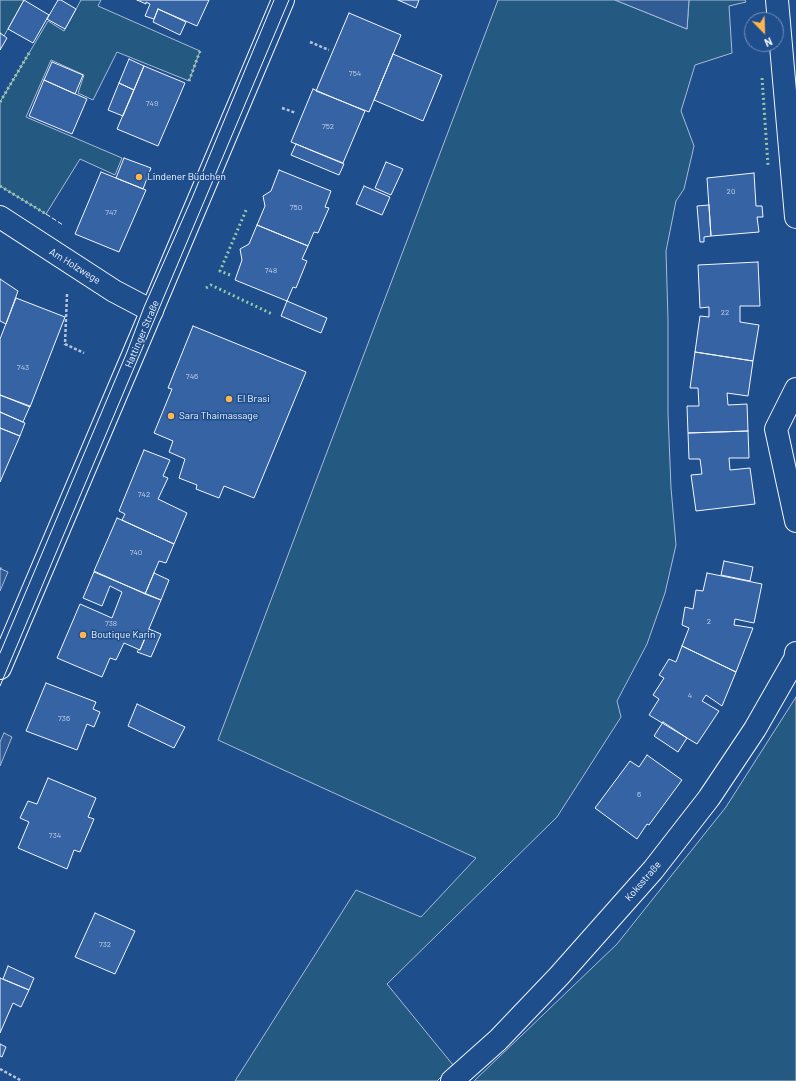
<!DOCTYPE html>
<html>
<head>
<meta charset="utf-8">
<style>
	body { margin:0 }
	#map { position:relative; width:796px; height:1081px; overflow:hidden; background:#1f4e8c; font-family:Barlow,sans-serif }
	canvas { display:block }
	.north { position:absolute; left:744px; top:12px; width:40px; height:40px; box-sizing:border-box; background:#1f4e8c; border:1px solid #7391ba; border-radius:50%; rotate:157deg; font-size:11px; font-weight:700; line-height:16px; text-align:center; color:#f2f6ff }
	.north::after { content:''; display:block; margin:auto; width:14px; height:18px; background:#ffb74d; clip-path:polygon(50% 0,100% 100%,50% 72%,0 100%) }
</style>
</head>
<body>
<div id="map">
<canvas width="796" height="1081"></canvas>
<div class="north">N</div>
</div>
<script>
const ctx = document.querySelector('canvas').getContext('2d');
ctx.lineJoin = 'round';
function fill(path, color) { ctx.fillStyle = color; ctx.fill(path, 'evenodd'); }
const shape = rows => new Path2D(rows.map(r => 'M' + r).join(''));
function trace(path, color, width, dash) { ctx.strokeStyle = color; ctx.lineWidth = width; ctx.lineCap = dash ? 'butt' : 'round'; ctx.setLineDash(dash || []); ctx.stroke(path); }
function label(font, color, halo, rows, align = 'center') {
  ctx.font = font + ' Barlow,sans-serif'; ctx.lineWidth = 3; ctx.setLineDash([]); ctx.textBaseline = 'middle'; ctx.strokeStyle = halo; ctx.fillStyle = color; for (const [text, x, y, turn = 0] of rows) {
    ctx.save(); ctx.translate(x, y); ctx.rotate((+turn || 0) * Math.PI / 180); ctx.textAlign = isNaN(turn) ? turn : align; if (halo) ctx.strokeText(text, 0, 0); ctx.fillText(text, 0, 0); ctx.restore();
  }
}
const green = shape([
	[0,0,24,0,4,36,0,33,0,0],
	[81,0,101,0,98,6,200,51,189,81,117,52,93,100,78,93,84,75,51,60,26,117,122,158,115,175,80,159,46,214,0,186,0,102,48,21,64,31,81,0],
	[498,0,615,0,687,29,689,0,745,0,746,2,729,6,732,53,695,65,681,111,694,146,684,189,676,201,666,251,668,320,668,413,671,488,676,545,665,593,647,644,617,701,621,717,557,817,387,984,453,1065,437,1081,235,1081,356,890,421,917,476,858,218,740,498,0],
	[796,697,796,1081,474,1081,617,944,726,807,796,697]
]);
const parking = shape([
	[615,0,689,0,687,29,615,0],
	[1,569,8,572,0,591,0,570,1,569],
	[4,733,12,737,0,766,0,742,4,733]
]);
const building = shape([
	[24,0,49,15,33,43,8,29,24,0],
	[58,0,61,0,76,9,65,29,47,19,58,0],
	[137,0,209,0,197,26,158,9,154,19,145,16,150,4,146,2,146,4,137,0],
	[398,0,419,0,416,8,398,0],
	[158,9,186,22,180,35,153,22,158,9],
	[349,13,401,35,369,112,316,91,349,13],
	[0,33,7,38,0,50,0,33],
	[393,54,442,75,423,121,374,100,393,54],
	[129,59,144,66,134,90,119,83,129,59],
	[52,62,83,75,75,94,44,80,52,62],
	[144,66,185,83,158,146,117,129,144,66],
	[44,80,87,99,72,134,29,116,44,80],
	[119,83,134,90,123,116,108,110,119,83],
	[313,89,365,111,343,163,291,142,313,89],
	[296,144,344,164,339,175,291,155,296,144],
	[124,158,151,168,143,189,116,178,124,158],
	[386,162,403,169,391,195,375,188,386,162],
	[279,170,331,191,325,207,329,208,318,233,314,232,308,246,257,225,265,206,263,196,271,191,279,170],
	[101,172,146,190,119,252,75,234,101,172],
	[754,173,756,206,762,206,763,217,757,217,759,232,711,236,707,178,754,173],
	[364,186,390,197,382,215,356,204,364,186],
	[709,205,711,236,704,237,704,242,700,242,697,206,709,205],
	[257,225,308,246,302,259,307,261,296,288,293,287,287,301,235,280,242,260,240,249,249,244,257,225],
	[758,262,760,306,740,306,740,322,759,325,753,361,695,352,700,316,709,317,709,307,700,308,698,265,758,262],
	[0,279,18,291,6,324,0,321,0,279],
	[16,298,65,317,30,407,0,395,0,339,16,298],
	[287,301,327,318,321,333,281,316,287,301],
	[193,326,306,372,254,498,224,486,219,498,196,489,197,485,179,478,185,459,169,452,173,441,154,433,172,389,168,388,193,326],
	[695,352,753,361,748,396,727,393,728,405,747,404,748,431,688,433,687,406,699,406,698,388,690,388,695,352],
	[0,395,30,406,23,422,0,412,0,395],
	[0,412,25,423,20,436,0,428,0,412],
	[0,428,20,436,0,482,0,428],
	[748,431,749,458,729,458,730,470,750,468,755,504,696,511,691,475,702,474,700,459,689,459,688,433,748,431],
	[144,450,170,460,163,476,168,478,158,499,187,513,174,544,122,520,125,514,119,511,144,450],
	[117,518,174,544,166,563,159,561,145,594,94,571,117,518],
	[724,561,753,567,750,581,721,575,724,561],
	[94,572,161,600,140,650,124,643,116,660,110,658,102,677,57,658,80,604,112,618,122,592,110,586,102,606,83,598,94,572],
	[154,573,169,580,161,600,145,594,154,573],
	[707,573,762,584,754,623,735,619,734,625,753,628,736,672,682,646,689,628,682,625,685,607,693,609,696,590,703,591,707,573],
	[149,629,161,634,151,657,137,652,139,649,140,650,149,629],
	[682,646,736,672,722,706,706,695,702,701,719,711,697,744,649,715,659,699,653,695,664,678,659,675,669,659,676,662,682,646],
	[46,683,96,702,93,709,100,712,94,727,87,724,77,750,26,731,46,683],
	[137,704,185,727,174,748,128,726,137,704],
	[663,722,687,738,678,752,654,736,663,722],
	[647,755,682,780,649,825,647,824,637,839,595,808,630,761,639,767,647,755],
	[48,778,96,798,88,817,94,819,80,852,74,850,67,869,18,848,29,822,20,818,28,801,37,804,48,778],
	[95,913,135,931,115,974,75,957,95,913],
	[8,966,34,978,29,990,3,979,8,966],
	[0,978,29,990,21,1007,13,1003,0,1033,0,978],
	[0,1044,6,1047,2,1057,0,1056,0,1044]
]);
const path = shape([
	[310,42,329,50],
	[282,108,296,113],
	[67,294,65,344,84,353],
	[0,568,1,569],
	[0,1069,22,1081]
]);
const minor = shape([
	[0,217,114,291,152,311],
	[796,389,776,429,796,521],
	[452,1081,498,1040,559,976,653,870,709,798,755,729,795,659,796,653]
]);
const tertiary = shape([
	[777,0,796,217],
	[0,668,161,289,283,0]
]);
const tram = shape([
	[0,653,127,352,144,307,192,198,274,0],
	[0,686,289,0]
]);
const hedge = shape([
	[762,78,768,165],
	[189,81,200,51],
	[0,102,29,53],
	[0,186,46,214],
	[230,275,220,271,247,208],
	[206,288,211,285,272,314]
]);
const fence = shape([
	[46,214,63,225]
]);
const markers = [
	[139,177,4,"#ffb74d"],
	[229,399,4,"#ffb74d"],
	[171,416,4,"#ffb74d"],
	[83,635,4,"#ffb74d"]
];
const numberNames = [
	["754",355,73],
	["749",152,103],
	["752",328,126],
	["20",731,191],
	["750",296,207],
	["747",111,212],
	["748",271,270],
	["22",725,312],
	["743",23,367],
	["746",192,376],
	["742",144,494],
	["740",136,552],
	["2",709,621],
	["738",111,623],
	["4",690,695],
	["736",64,718],
	["6",639,794],
	["734",55,835],
	["732",105,944]
];
const poiNames = [
	["Lindener Büdchen",147,177],
	["El Brasi",237,399],
	["Sara Thaimassage",179,416],
	["Boutique Karin",91,635]
];
const streetNames = [
	["Am Holzwege",75,266,32],
	["Hattinger Straße",142,334,-67],
	["Koksstraße",643,881,-49]
];
fill(green, '#245a82');
trace(green, '#a8bbd7', 1);
fill(parking, '#305b95');
trace(parking, '#a8bbd7', 1);
fill(building, '#3563a3');
trace(building, '#f2f6ff', 1);
trace(minor, '#f2f6ff', 24);
trace(tertiary, '#f2f6ff', 24);
trace(path, '#b3c4dc', 2.5, [3, 2]);
trace(minor, '#1f4e8c', 22);
trace(tertiary, '#1f4e8c', 22);
trace(tram, '#f2f6ff', 1);
trace(hedge, '#97c8a6', 3, [2, 3]);
trace(fence, '#f2f6ff', 1, [5, 2]);
for (const [x, y, r, color] of markers) { const dot = new Path2D(); dot.arc(x, y, r, 0, 2 * Math.PI); ctx.fillStyle = color; ctx.fill(dot); trace(dot, '#1f4e8c', 1.5); }
label('8px', '#c3d1e8', null, numberNames);
label('10px', '#f2f6ff', '#1f4e8c', poiNames, 'left');
label('10px', '#f2f6ff', '#1f4e8c', streetNames);
</script>
</body>
</html>
